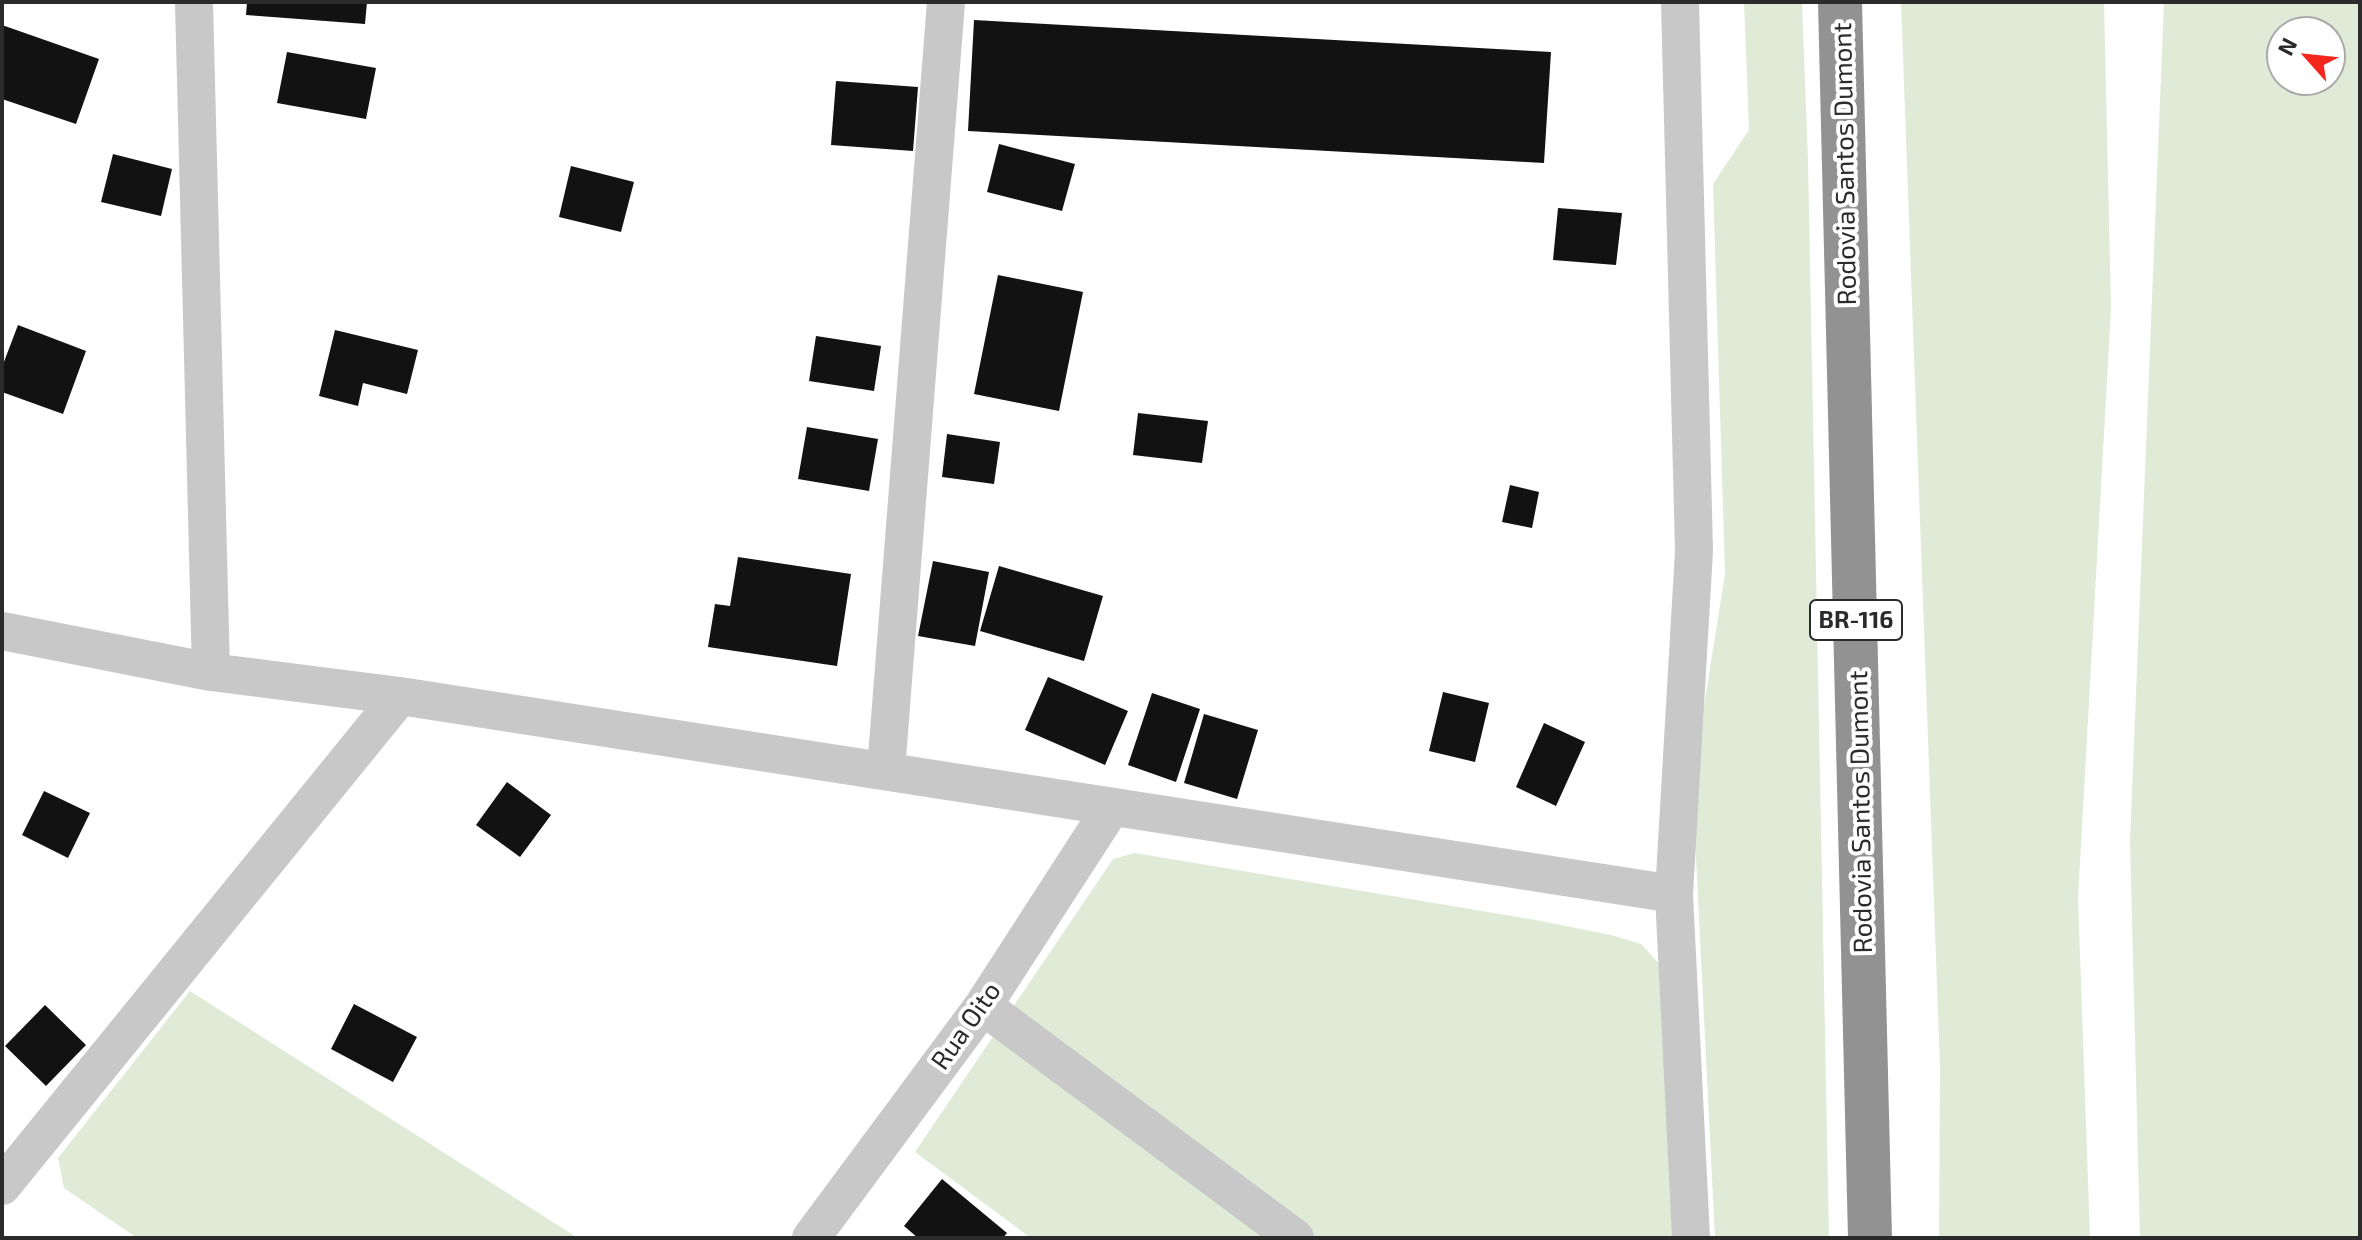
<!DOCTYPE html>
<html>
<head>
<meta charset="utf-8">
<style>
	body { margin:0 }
	#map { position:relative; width:2362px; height:1240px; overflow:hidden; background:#fff; font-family:"Exo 2",sans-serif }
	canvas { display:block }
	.frame { position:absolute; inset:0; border:4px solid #2b2b2b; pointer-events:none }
	.north { position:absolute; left:2266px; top:16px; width:80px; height:80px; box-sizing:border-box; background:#fff; border:2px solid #aaa; border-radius:50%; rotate:297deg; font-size:22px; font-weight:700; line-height:32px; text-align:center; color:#2b2b2b }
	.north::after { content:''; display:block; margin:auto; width:28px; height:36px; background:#f3271d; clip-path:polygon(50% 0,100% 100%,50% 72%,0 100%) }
</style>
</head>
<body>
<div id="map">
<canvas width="2362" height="1240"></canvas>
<div class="frame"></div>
<div class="north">N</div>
</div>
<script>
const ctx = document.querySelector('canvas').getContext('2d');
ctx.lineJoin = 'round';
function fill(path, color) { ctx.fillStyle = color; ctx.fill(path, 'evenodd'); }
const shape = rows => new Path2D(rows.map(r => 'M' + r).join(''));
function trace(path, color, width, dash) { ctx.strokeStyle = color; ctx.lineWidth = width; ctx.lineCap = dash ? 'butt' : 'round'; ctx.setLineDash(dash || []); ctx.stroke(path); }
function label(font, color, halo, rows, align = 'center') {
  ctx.font = font + ' "Exo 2",sans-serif'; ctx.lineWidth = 8; ctx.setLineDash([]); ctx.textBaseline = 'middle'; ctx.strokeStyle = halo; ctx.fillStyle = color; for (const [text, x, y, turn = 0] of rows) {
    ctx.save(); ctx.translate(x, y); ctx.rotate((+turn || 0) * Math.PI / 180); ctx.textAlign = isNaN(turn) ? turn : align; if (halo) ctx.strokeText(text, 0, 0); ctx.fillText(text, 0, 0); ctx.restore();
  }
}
const green = shape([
	[1744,2,1802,2,1808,161,1829,1238,1715,1238,1695,837,1704,706,1725,574,1713,184,1749,130],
	[1901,2,2104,2,2111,308,2078,898,2090,1238,1939,1238,1940,1067],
	[2164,2,2360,2,2360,1238,2140,1238,2130,841],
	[2282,32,2330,32,2330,80,2282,80],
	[1135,853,1536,920,1611,935,1641,944,1666,971,1680,1238,1031,1238,915,1152,1113,859],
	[190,991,578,1238,137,1238,64,1188,58,1158]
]);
const building = shape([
	[247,2,367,2,365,24,246,15],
	[974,20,1551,52,1544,163,968,131],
	[2,25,99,59,76,124,2,99],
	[287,52,376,68,366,119,277,103],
	[836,81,918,87,913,151,831,145],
	[999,144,1075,164,1062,211,987,192],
	[113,154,172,169,161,216,101,202],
	[571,166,634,182,621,232,559,217],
	[1558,208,1622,213,1616,265,1553,260],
	[998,275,1083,292,1059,411,974,394],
	[18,325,86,351,63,414,2,392,2,367],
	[335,330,418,350,407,394,363,383,358,406,319,396],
	[816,336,881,346,874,391,809,381],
	[1138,413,1208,421,1202,463,1133,455],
	[807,427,878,439,869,491,798,479],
	[947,434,1000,442,994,484,942,477],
	[1510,485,1539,492,1532,528,1502,522],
	[738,557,851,574,837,666,708,647,715,604,730,606],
	[933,561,989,572,975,646,918,636],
	[999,566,1103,596,1084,661,980,631],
	[1048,677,1128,711,1105,765,1025,730],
	[1443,692,1489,703,1475,762,1429,751],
	[1152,693,1200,709,1176,782,1128,765],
	[1204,714,1258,730,1237,799,1184,783],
	[1544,723,1585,742,1556,806,1516,787],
	[507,782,551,815,520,857,476,825],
	[44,791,90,813,68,858,22,835],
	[354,1004,417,1037,393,1082,331,1049],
	[45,1005,86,1045,46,1086,5,1046],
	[942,1179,1007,1233,1003,1238,918,1238,904,1226]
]);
const street = shape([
	[194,2,211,672],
	[1680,2,1694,551,1674,894,1691,1238],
	[2,631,211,672,400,696,1674,894],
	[886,770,946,2],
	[983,1006,1295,1238],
	[2,1186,400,696],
	[811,1238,983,1006,1111,808]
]);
const highway = shape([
	[1840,2,1870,1238]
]);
const shields = [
	[1856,620,92]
];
const shieldNames = [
	["BR-116",1856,620]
];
const streetNames = [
	["Rodovia Santos Dumont",1845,164,-91],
	["Rodovia Santos Dumont",1861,812,-91],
	["Rua Oito",966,1026,-55]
];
fill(green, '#dfebd7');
fill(building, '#121212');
trace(street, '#c8c8c8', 38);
trace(highway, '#929292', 44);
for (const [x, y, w] of shields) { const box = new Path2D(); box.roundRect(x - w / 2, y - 20, w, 40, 6); ctx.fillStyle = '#fff'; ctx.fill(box); trace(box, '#2b2b2b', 2); }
label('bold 24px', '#2b2b2b', null, shieldNames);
label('26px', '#2b2b2b', '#fff', streetNames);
</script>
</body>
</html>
